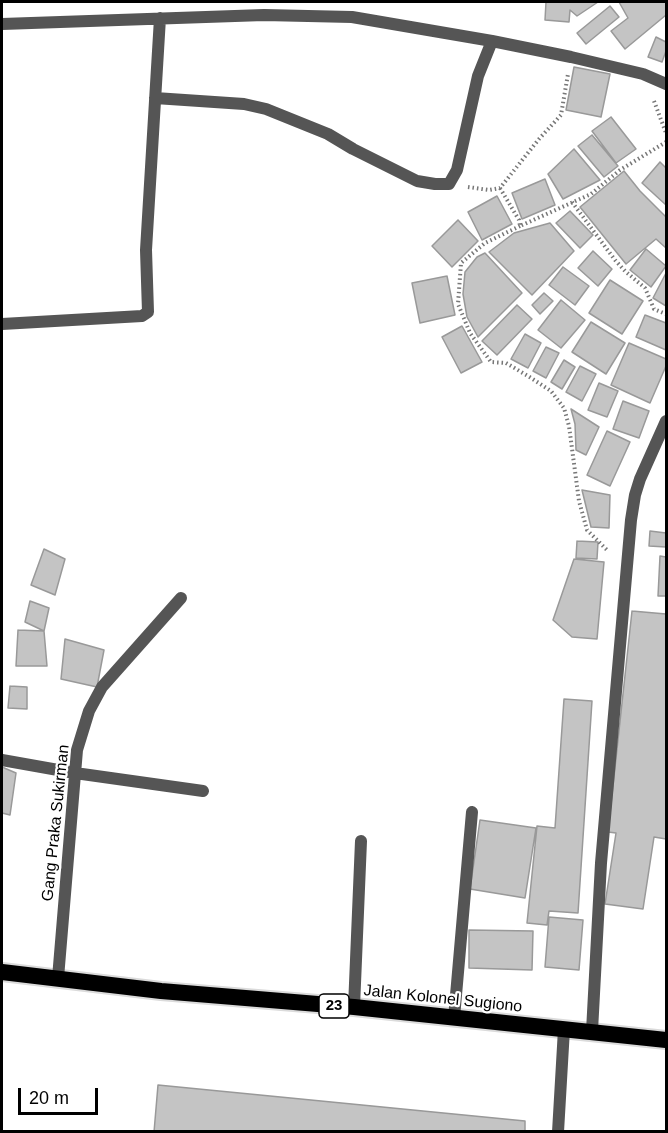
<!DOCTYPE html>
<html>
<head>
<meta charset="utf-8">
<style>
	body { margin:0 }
	#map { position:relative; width:668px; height:1133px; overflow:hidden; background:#fff; font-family:Arial,sans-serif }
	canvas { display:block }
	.frame { position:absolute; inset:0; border:3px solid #000; pointer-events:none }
	.scale { position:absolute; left:18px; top:1088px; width:80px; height:27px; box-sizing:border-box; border:3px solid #000; border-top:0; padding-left:8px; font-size:18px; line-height:21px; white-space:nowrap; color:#000; -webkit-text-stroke:4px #fff; paint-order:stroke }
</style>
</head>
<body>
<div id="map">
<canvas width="668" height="1133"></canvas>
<div class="frame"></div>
<div class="scale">20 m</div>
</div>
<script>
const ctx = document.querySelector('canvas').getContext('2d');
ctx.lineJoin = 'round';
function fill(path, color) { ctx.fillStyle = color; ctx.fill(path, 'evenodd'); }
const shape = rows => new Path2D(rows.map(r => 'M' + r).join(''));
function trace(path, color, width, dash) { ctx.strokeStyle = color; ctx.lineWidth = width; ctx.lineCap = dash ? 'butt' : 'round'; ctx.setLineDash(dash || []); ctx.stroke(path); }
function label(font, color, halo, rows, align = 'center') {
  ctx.font = font + ' Arial,sans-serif'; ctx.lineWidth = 4.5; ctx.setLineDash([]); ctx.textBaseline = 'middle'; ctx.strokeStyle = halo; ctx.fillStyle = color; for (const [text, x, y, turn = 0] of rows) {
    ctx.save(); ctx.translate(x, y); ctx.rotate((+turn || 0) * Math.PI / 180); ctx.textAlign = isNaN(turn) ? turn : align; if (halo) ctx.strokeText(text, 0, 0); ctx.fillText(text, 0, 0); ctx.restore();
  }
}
const building = shape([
	[546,2,598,2,577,16,570,10,569,22,545,20,546,2],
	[619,2,666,2,666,15,625,49,611,31,628,18,619,2],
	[610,6,619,17,586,44,577,33,610,6],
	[656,37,666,42,666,51,662,62,648,57,656,37],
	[574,67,610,74,601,117,566,110,574,67],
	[611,117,636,149,616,163,592,131,611,117],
	[592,135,618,166,604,177,578,146,592,135],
	[574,149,600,180,563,199,548,174,574,149],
	[660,162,666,168,666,205,642,183,660,162],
	[624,171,640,191,666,217,666,248,656,239,626,264,580,207,624,171],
	[545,179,555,205,522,219,512,193,545,179],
	[497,196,512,224,482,240,468,212,497,196],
	[570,211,593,235,580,248,556,223,570,211],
	[458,220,478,241,452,267,432,246,458,220],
	[550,223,574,251,532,295,489,252,514,233,550,223],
	[646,249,666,266,651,287,630,270,646,249],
	[593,251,612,269,598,286,578,268,593,251],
	[485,253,522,293,478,337,467,317,463,294,465,272,477,257,485,253],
	[563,267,589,286,575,305,549,285,563,267],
	[666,273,666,306,653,298,666,273],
	[447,276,455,315,420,323,412,283,447,276],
	[610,280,643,301,622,334,589,313,610,280],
	[544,293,553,301,540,314,532,305,544,293],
	[561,300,585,320,561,348,538,330,561,300],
	[517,305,532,319,497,355,482,341,517,305],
	[645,315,666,323,666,350,636,337,645,315],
	[591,322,625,343,606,374,572,352,591,322],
	[462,326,482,362,461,373,442,337,462,326],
	[525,334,541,343,528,368,511,359,525,334],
	[629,343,666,359,666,366,650,403,611,385,629,343],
	[546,347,559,353,546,378,533,371,546,347],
	[564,360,575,367,562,389,551,382,564,360],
	[580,366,596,374,582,401,566,392,580,366],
	[599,383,618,391,607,417,588,410,599,383],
	[623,401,649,411,639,438,613,429,623,401],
	[571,409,599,427,586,455,576,450,575,424,571,409],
	[607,431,630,442,610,486,587,475,607,431],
	[582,490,610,495,609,528,591,527,582,490],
	[650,531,666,533,666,547,649,546,650,531],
	[577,541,598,542,597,559,576,558,577,541],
	[44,549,65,559,55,595,31,585,44,549],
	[660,556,666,557,666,596,658,596,660,556],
	[574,559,604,562,597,639,572,637,553,620,574,559],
	[30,601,49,608,44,631,25,622,30,601],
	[632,611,666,614,666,839,654,837,643,909,605,904,616,833,608,832,632,611],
	[18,630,44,631,47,666,16,666,18,630],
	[65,639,104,650,97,687,61,679,65,639],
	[10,686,27,687,27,709,8,708,10,686],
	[564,699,592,701,578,913,549,911,547,925,527,923,537,826,555,828,564,699],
	[2,767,16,773,10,815,2,813,2,767],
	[480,820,536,828,525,898,470,889,480,820],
	[549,917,583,920,579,970,545,967,549,917],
	[469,930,533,931,532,970,469,968,469,930],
	[158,1085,525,1121,525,1132,154,1132,158,1085]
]);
const path = shape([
	[654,101,666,133],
	[468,187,489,190,500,188,539,139,561,115,568,74],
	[500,188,519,220,520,226,591,194,620,170,666,142],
	[572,202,615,260,625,271,645,288,654,309,666,314],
	[520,226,485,243,461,263,458,304,470,333,491,362,506,363,528,376,551,391,564,408,569,426,579,501,587,530,608,551]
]);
const minor = shape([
	[2,24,264,15,352,17,492,41,571,57,643,74,666,84],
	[155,98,244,104,266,109,328,134,353,149,417,181,435,184,449,184,457,170,478,76,492,41],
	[2,324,142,316,148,312,146,250,160,18],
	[2,760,75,773,203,791],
	[58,978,77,750,89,711,102,687,181,598],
	[354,1007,361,841],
	[454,1018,472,812],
	[592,1031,601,863,631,520,635,495,640,479,666,421],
	[558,1132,564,1029]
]);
const trunk = shape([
	[2,972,161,991,354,1007,666,1040]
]);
const shields = [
	[334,1006,30]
];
const shieldNames = [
	["23",334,1006]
];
const streetNames = [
	["Gang Praka Sukirman",56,823,-84],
	["Jalan Kolonel Sugiono",443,999,6]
];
fill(building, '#c4c4c4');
trace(building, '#999', 1.5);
trace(trunk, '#dbdbdb', 20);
trace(path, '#777', 4, [1.5, 3]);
trace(minor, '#555', 12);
trace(trunk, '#000', 16);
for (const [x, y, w] of shields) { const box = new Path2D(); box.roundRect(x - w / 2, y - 12, w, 24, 4.5); ctx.fillStyle = '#fff'; ctx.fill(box); trace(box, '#000', 1.5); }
label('bold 15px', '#000', null, shieldNames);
label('16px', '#000', '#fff', streetNames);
</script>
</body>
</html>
